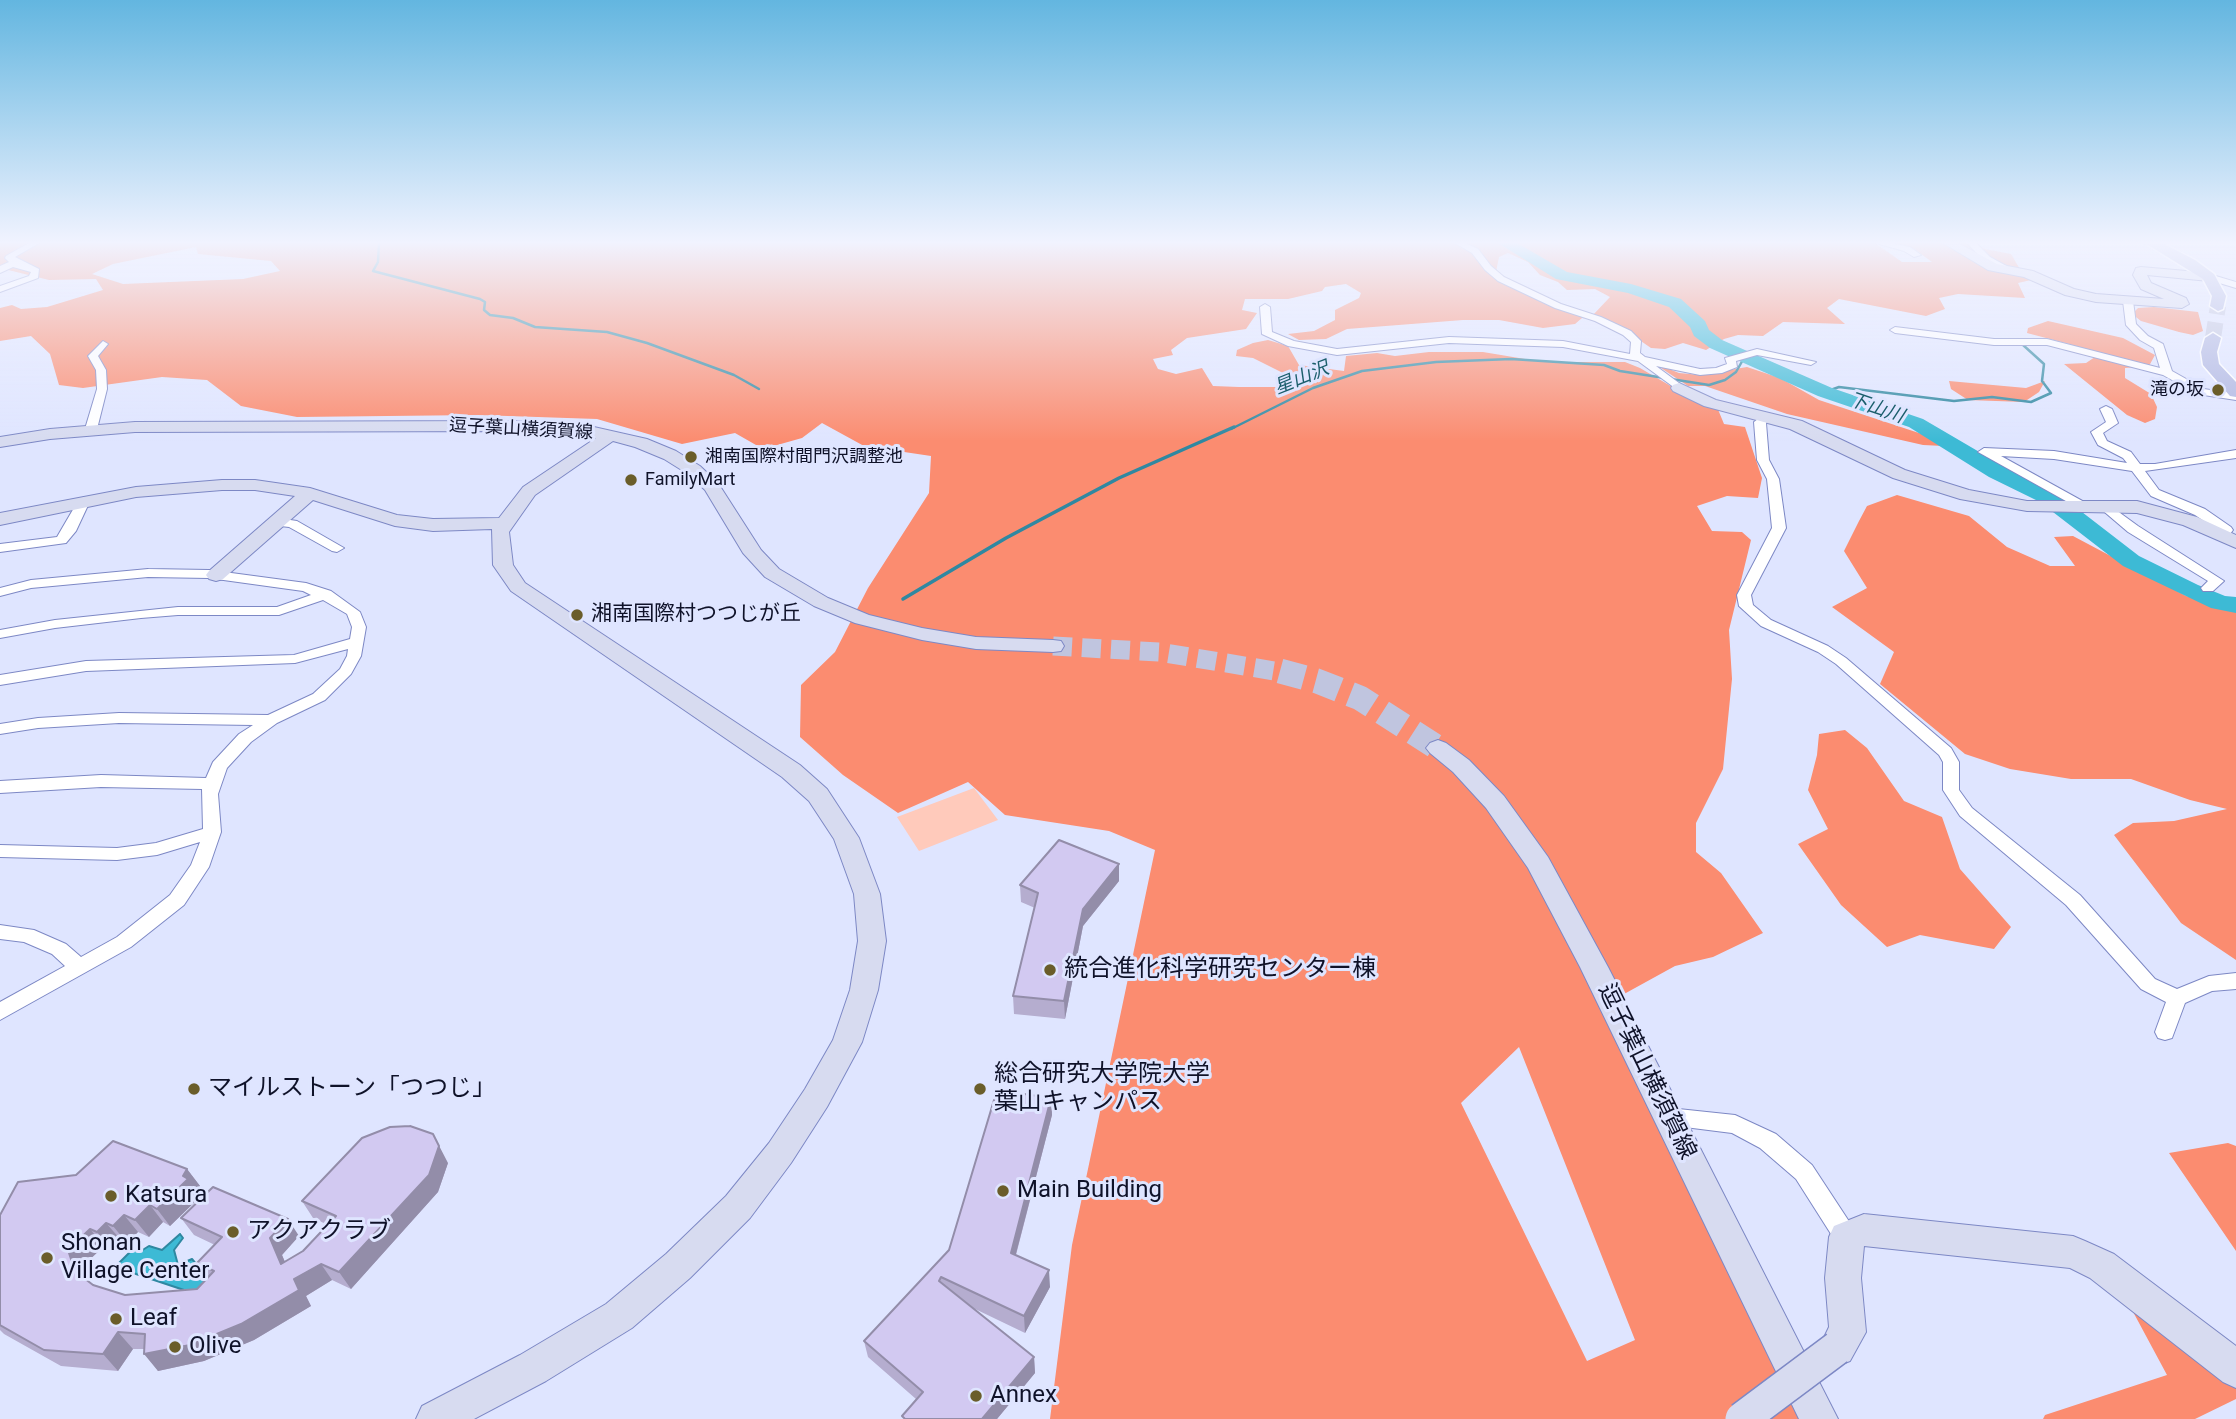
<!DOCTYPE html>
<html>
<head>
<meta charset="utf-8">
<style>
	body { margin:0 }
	canvas { display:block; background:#dfe5ff }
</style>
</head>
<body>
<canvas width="2236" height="1419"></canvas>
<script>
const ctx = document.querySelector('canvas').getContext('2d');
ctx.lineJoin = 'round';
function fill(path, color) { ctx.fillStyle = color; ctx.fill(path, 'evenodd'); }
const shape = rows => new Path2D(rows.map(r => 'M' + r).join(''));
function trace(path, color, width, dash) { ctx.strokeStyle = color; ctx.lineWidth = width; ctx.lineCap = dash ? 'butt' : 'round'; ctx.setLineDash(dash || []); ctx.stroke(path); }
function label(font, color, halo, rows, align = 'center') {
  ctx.font = font + ' Roboto,"Noto Sans JP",sans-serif'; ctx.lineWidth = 6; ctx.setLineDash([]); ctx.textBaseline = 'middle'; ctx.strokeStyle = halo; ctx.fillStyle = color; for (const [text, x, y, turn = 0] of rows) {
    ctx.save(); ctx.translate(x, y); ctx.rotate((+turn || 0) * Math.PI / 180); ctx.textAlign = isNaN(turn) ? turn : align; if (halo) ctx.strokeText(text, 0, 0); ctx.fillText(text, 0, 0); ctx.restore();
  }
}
const green = shape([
	[974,788,998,820,919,851,897,817]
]);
const forest = shape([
	[0,243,1875,243,1902,262,1932,262,1913,248,1889,243,1975,243,1985,249,2011,254,2021,271,2031,280,2018,283,2025,298,1958,294,1939,298,1945,309,1926,316,1839,299,1827,308,1845,324,1783,322,1763,336,1738,335,1724,339,1706,350,1683,343,1665,349,1651,348,1622,328,1602,319,1582,318,1575,324,1543,328,1499,320,1463,320,1347,329,1326,339,1299,340,1288,334,1314,331,1335,320,1335,310,1359,298,1361,293,1346,284,1325,287,1322,291,1288,299,1245,299,1242,310,1257,313,1246,329,1187,338,1171,350,1173,355,1153,359,1158,369,1176,374,1202,368,1213,386,1239,387,1286,387,1293,378,1253,358,1236,356,1237,350,1253,343,1268,340,1288,346,1299,365,1344,371,1346,356,1377,353,1395,356,1429,352,1483,352,1543,362,1625,362,1640,368,1686,395,1717,407,1724,424,1745,427,1762,478,1758,498,1727,496,1697,506,1712,531,1742,532,1751,540,1729,630,1732,679,1723,769,1696,823,1696,852,1721,873,1763,933,1713,957,1675,966,1615,999,1806,1419,1050,1419,1072,1245,1155,850,1109,831,1005,815,968,782,898,813,843,775,800,737,801,685,835,652,868,588,929,493,931,456,864,446,822,423,802,438,763,449,735,433,682,444,597,419,478,415,297,417,241,406,207,380,162,377,83,388,59,385,50,354,31,336,0,341,0,308,12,305,21,309,47,307,103,290,96,279,49,280,0,268],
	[196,247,198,254,271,261,280,271,243,279,123,284,92,274,113,264],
	[1508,253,1528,262,1540,275,1558,282,1567,290,1595,289,1610,297,1593,315,1549,304,1495,277,1499,257],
	[1519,1047,1635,1340,1587,1361,1461,1103],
	[2154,307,2198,312,2203,331,2193,335,2179,332,2141,321,2132,314,2138,308],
	[2048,321,2123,338,2155,355,2149,366,2125,368,2125,378,2151,394,2157,407,2155,419,2145,423,2127,415,2064,364,2086,363,2095,357,2069,344,2027,333,2028,328],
	[1664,367,1679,373,1700,375,1747,367,1780,378,1819,400,1925,435,1944,446,1923,445,1787,414,1705,386,1688,386,1661,368],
	[1949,381,2026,388,2045,381,2039,392,2024,402,1968,400,1951,389],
	[1897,495,1969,516,2007,547,2050,566,2075,566,2054,537,2073,536,2186,596,2236,610,2236,960,2181,923,2114,835,2133,823,2174,821,2227,809,2190,800,2131,779,2071,779,2010,769,1965,754,1880,684,1894,652,1832,607,1867,588,1844,551,1859,521,1867,506],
	[1845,730,1867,748,1904,801,1942,817,1960,869,2011,927,1994,949,1920,935,1887,947,1841,905,1798,844,1828,829,1808,790,1817,755,1819,734],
	[2228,1143,2236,1146,2236,1251,2169,1153],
	[2124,1295,2236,1381,2236,1399,2195,1419,2043,1419,2045,1415,2167,1375]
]);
const water = shape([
	[180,1234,183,1238,174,1250,178,1265,192,1259,206,1276,205,1297,115,1267,131,1251,141,1251,149,1246,162,1250,180,1234]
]);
const streamFar1 = shape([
	[379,243,378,262,373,271,480,299,485,302,484,310,490,315,513,318,535,327,607,332,647,343,734,375,759,389],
	[1825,392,1839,387,1954,401,1992,397,2031,402,2051,393,2042,381,2044,364,2023,345],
	[1231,429,1313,388,1362,371,1436,362,1511,359,1604,365,1620,371,1709,385,1725,380,1736,372,1744,358]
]);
const stream = shape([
	[903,599,1006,538,1119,478,1234,427]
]);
const river = shape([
	[1498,243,1517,243,1567,272,1631,284,1681,299,1705,321,1709,330,1722,340,1832,388,1923,419,2005,467,2056,492,2139,556,2198,585,2225,596,2236,597,2236,613,2211,608,2123,566,2040,502,1989,477,1909,427,1818,396,1710,348,1694,336,1690,327,1669,307,1628,293,1556,279,1498,243]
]);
const secondaryTunnelFar1 = shape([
	[1053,646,1159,652,1287,673]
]);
const secondaryTunnel = shape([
	[1280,671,1317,681,1360,698,1438,748]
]);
const primaryTunnel = shape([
	[2213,338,2218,306]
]);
const street = shape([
	[29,243,39,243,15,257,39,269,38,278,0,292,0,286,29,276,31,272,13,267,0,273,0,266,9,262,5,258,6,256,29,243],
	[1455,243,1465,243,1478,249,1491,266,1504,277,1561,304,1601,317,1631,331,1641,341,1640,353,1645,357,1700,369,1716,368,1727,364,1725,358,1757,349,1816,362,1811,365,1757,355,1736,361,1737,367,1722,373,1700,375,1656,366,1683,386,1683,390,1679,391,1638,361,1563,347,1449,343,1337,355,1288,346,1262,334,1260,307,1265,304,1270,307,1272,332,1294,341,1337,349,1449,337,1563,341,1630,354,1631,342,1623,335,1595,321,1555,308,1498,281,1485,270,1472,253,1455,243],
	[1876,243,1890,243,1910,247,1921,255,1914,257,1904,251,1876,243],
	[1967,243,1976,243,1990,257,2010,268,2002,270,1984,261,1967,243],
	[2209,274,2236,282,2236,288,2206,279,2206,275,2209,274],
	[2128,298,2133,301,2136,324,2148,336,2163,344,2172,371,2204,389,2236,394,2236,400,2197,394,2163,375,2047,345,1994,345,1895,333,1890,330,1895,327,1994,339,2047,339,2160,368,2154,348,2140,340,2126,325,2123,301,2128,298],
	[103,341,108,344,98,356,106,370,107,389,97,429,91,432,85,429,97,389,96,370,88,356,103,341],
	[2106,406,2112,409,2118,423,2103,433,2107,441,2131,452,2140,464,2155,464,2236,450,2236,458,2145,471,2159,490,2205,509,2231,527,2233,530,2227,538,2217,538,2215,535,2219,531,2195,515,2151,496,2132,471,2054,459,2001,456,2086,503,2086,509,2082,510,1978,452,1984,448,2054,451,2127,463,2123,458,2098,445,2091,432,2106,422,2100,409,2106,406],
	[1766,413,1772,416,1766,423,1769,460,1779,479,1786,528,1751,595,1753,605,1771,620,1828,646,1846,658,1951,748,1959,762,1959,790,1972,808,2080,895,2155,979,2177,989,2209,976,2236,973,2236,989,2212,991,2185,1003,2172,1038,2165,1040,2158,1038,2155,1032,2166,1002,2141,989,2066,905,1960,816,1943,790,1943,762,1939,755,1836,664,1818,652,1761,626,1739,606,1737,595,1772,528,1767,479,1757,460,1754,422,1766,413],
	[84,497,90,501,76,531,66,543,0,552,0,544,57,537,78,501,84,497],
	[2105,502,2138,526,2224,581,2213,591,2203,591,2201,588,2208,581,2128,532,2101,509,2101,503,2105,502],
	[277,518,297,521,344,548,337,552,332,551,289,527,272,525,271,522,277,518],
	[148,569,209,570,306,583,331,591,360,612,366,627,361,656,351,674,325,700,277,723,251,742,227,768,218,794,221,832,209,867,184,905,131,947,0,1020,0,1002,65,966,52,954,24,942,0,939,0,925,34,930,66,944,81,957,117,937,170,895,191,865,200,842,157,855,117,860,0,857,0,845,117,848,156,843,203,829,202,789,101,787,0,793,0,781,101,775,206,778,213,762,239,734,253,725,119,723,38,728,0,734,0,724,38,718,119,713,268,715,313,694,340,669,347,656,348,649,295,663,86,671,0,685,0,675,86,661,294,655,350,639,352,627,347,614,323,600,279,615,178,615,141,618,55,628,0,638,0,630,55,620,178,607,277,607,311,595,303,591,209,578,148,577,31,588,0,596,0,588,31,580,148,569],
	[1669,1108,1735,1115,1776,1134,1812,1165,1854,1229,1858,1237,1854,1245,1846,1248,1838,1245,1796,1179,1760,1148,1732,1133,1661,1124,1658,1117,1661,1110,1669,1108]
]);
const secondary = shape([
	[1943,243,1958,243,1997,264,2033,271,2074,289,2096,294,2164,299,2141,289,2133,275,2136,268,2141,267,2209,273,2216,277,2209,281,2147,275,2151,283,2186,298,2189,304,2182,308,2096,302,2065,295,2024,277,1988,270,1943,243],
	[1679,383,1716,400,1802,421,1905,470,1969,490,2027,501,2137,501,2197,517,2236,535,2236,548,2183,525,2137,513,2027,511,1960,499,1893,478,1790,429,1704,406,1673,391,1671,388,1673,385,1679,383],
	[512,421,585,425,647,439,676,451,700,466,718,483,761,550,779,569,828,598,869,615,922,628,976,637,1053,640,1061,641,1064,646,1061,651,1053,652,976,649,922,640,855,623,814,606,765,577,743,553,705,490,688,474,664,459,635,447,613,441,535,495,509,532,513,565,525,583,800,765,827,789,859,838,880,894,886,941,878,990,862,1042,827,1107,791,1163,750,1218,690,1278,632,1328,546,1381,474,1419,416,1419,422,1406,520,1355,606,1304,666,1254,726,1196,769,1143,805,1089,833,1040,850,990,858,941,854,894,834,839,809,801,782,777,511,591,493,565,492,529,433,531,395,526,313,500,223,579,216,581,209,579,206,575,209,571,295,496,255,490,222,490,136,497,0,525,0,513,136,487,222,480,255,480,310,488,397,515,433,519,499,518,523,487,596,438,512,431,135,432,50,439,0,447,0,437,50,429,135,422,512,421],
	[1438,740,1446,743,1469,760,1504,796,1548,857,1608,967,1838,1419,1799,1419,1580,967,1528,868,1486,808,1453,772,1430,753,1426,748,1430,743,1438,740],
	[1864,1214,2073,1236,2085,1241,2114,1254,2236,1346,2236,1388,2223,1382,2090,1278,2070,1268,1864,1246,1861,1278,1866,1332,1850,1361,1837,1366,1824,1361,1819,1348,1829,1327,1825,1278,1829,1237,1834,1226,1864,1214]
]);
const primary = shape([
	[2145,243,2162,243,2195,260,2214,274,2226,296,2223,309,2218,311,2210,306,2212,296,2203,279,2145,243],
	[2213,333,2221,338,2217,352,2219,364,2236,382,2236,397,2230,396,2203,365,2201,352,2205,338,2213,333]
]);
const secondaryBridge = shape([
	[1742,1419,1837,1348]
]);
const wall = shape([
	[1119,881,1083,926,1065,1019,1014,1014,1013,996,1035,908,1021,902,1020,885],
	[1051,1098,1052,1115,1016,1255,1050,1287,1025,1333,973,1308,1034,1357,1035,1373,997,1419,905,1419,916,1399,868,1357,864,1341,949,1250],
	[448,1163,438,1192,351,1289,332,1280,306,1296,311,1306,254,1340,204,1361,158,1371,144,1349,133,1349,118,1371,61,1366,4,1334,0,1330,0,1215,187,1169,200,1186,197,1191,201,1196,170,1226,163,1222,149,1237,138,1232,127,1243,121,1240,111,1249,104,1246,83,1266,88,1281,93,1285,125,1295,197,1289,208,1277,197,1263,215,1245,194,1235,181,1218,299,1236,282,1255,285,1262,303,1251,328,1225,313,1218,302,1201]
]);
const shadedWall = shape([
	[1119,864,1119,881,1083,926,1065,1019,1064,1001,1083,909],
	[1051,1098,1052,1115,1012,1269,1011,1253],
	[433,1134,448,1163,438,1192,351,1289,339,1272],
	[187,1169,200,1186,197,1191,201,1196,170,1226,157,1209],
	[150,1205,163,1222,149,1237,135,1220],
	[124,1215,138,1232,127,1243,113,1226],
	[288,1219,299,1236,282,1255,293,1281,281,1264,270,1238],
	[106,1223,121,1240,111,1249,97,1232],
	[90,1229,104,1246,83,1266,90,1288,75,1271,68,1250],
	[321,1264,332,1280,306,1296,311,1306,254,1340,204,1361,158,1371,144,1354,294,1279],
	[1049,1270,1050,1287,1025,1333,1024,1316],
	[118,1332,133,1349,118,1371,103,1354],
	[1034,1357,1035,1373,997,1419,982,1419]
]);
const building = shape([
	[1059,840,1119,864,1083,909,1064,1001,1013,996,1038,893,1020,885,1059,840],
	[997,1090,1051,1098,1011,1253,1049,1270,1024,1316,941,1277,939,1281,1034,1357,982,1419,905,1419,902,1416,923,1392,864,1341,949,1250,997,1090],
	[410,1126,433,1134,439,1146,429,1175,339,1272,321,1264,294,1279,299,1290,241,1324,190,1345,144,1354,145,1334,118,1332,103,1354,44,1350,0,1325,0,1215,18,1182,76,1175,113,1141,187,1169,183,1176,188,1179,157,1209,150,1205,135,1220,124,1215,113,1226,106,1223,97,1232,90,1229,68,1250,75,1271,93,1285,125,1295,197,1289,214,1271,197,1263,222,1237,181,1218,213,1187,288,1219,270,1238,281,1264,303,1251,336,1216,302,1201,362,1138,390,1127,410,1126]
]);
const markers = [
	[2218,390,7,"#6a5d2a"],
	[691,457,7,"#6a5d2a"],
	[631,480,7,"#6a5d2a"],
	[577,615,7,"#6a5d2a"],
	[1050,970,7,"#6a5d2a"],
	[194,1089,7,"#6a5d2a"],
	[980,1089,7,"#6a5d2a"],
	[1003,1191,7,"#6a5d2a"],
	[111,1196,7,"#6a5d2a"],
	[233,1232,7,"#6a5d2a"],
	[47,1258,7,"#6a5d2a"],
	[116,1319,7,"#6a5d2a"],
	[175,1347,7,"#6a5d2a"],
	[976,1396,7,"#6a5d2a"]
];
const farPoinames = [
	["滝の坂",2204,390,"right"],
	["湘南国際村間門沢調整池",705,457],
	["FamilyMart",645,480]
];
const farStreetnames = [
	["逗子葉山横須賀線",521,430,3]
];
const farWaternames = [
	["星山沢",1302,379,-22],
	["下山川",1876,409,19]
];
const poiNames = [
	["湘南国際村つつじが丘",591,615]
];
const nearPoinames = [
	["統合進化科学研究センター棟",1064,970],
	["総合研究大学院大学",994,1075],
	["葉山キャンパス",994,1103],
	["マイルストーン「つつじ」",208,1089],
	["Main Building",1017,1191],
	["Katsura",125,1196],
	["アクアクラブ",247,1232],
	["Shonan",61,1244],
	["Village Center",61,1272],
	["Leaf",130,1319],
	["Olive",189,1347],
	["Annex",990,1396]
];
const nearStreetnames = [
	["逗子葉山横須賀線",1646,1072,64]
];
fill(green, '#ffcabb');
fill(forest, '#fb8c70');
fill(water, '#3dbad5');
trace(water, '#2f88a1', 2);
trace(streamFar1, '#2f88a1', 2.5);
trace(stream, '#2f88a1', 3.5);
fill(river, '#3dbad5');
trace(secondaryTunnelFar1, '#c0c5df', 19, [19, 10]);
trace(secondaryTunnel, '#c0c5df', 25, [25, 12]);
trace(primaryTunnel, '#c0c5df', 16, [16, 8]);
trace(street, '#7d88c5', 2);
trace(secondary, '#7d88c5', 2);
trace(primary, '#fff', 3);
fill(street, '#fff');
fill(secondary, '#d7dbf0');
fill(primary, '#afb6e1');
trace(secondaryBridge, '#7d88c5', 36, []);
trace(secondaryBridge, '#d7dbf0', 33);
fill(wall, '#b5adcf');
fill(shadedWall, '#938da9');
fill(building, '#d2c9f1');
trace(building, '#938da9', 2);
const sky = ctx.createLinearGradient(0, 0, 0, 441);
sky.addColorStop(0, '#63b6e0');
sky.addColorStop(0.55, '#f1f3ff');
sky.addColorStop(1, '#f1f3ff00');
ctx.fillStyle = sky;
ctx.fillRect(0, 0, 2236, 441);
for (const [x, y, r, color] of markers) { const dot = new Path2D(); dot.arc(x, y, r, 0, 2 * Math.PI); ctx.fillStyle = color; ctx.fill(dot); trace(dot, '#dfe5ff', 2.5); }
label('18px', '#0f1229', '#dfe5ff', farPoinames, 'left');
label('18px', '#0f1229', '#dfe5ff', farStreetnames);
label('italic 19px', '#1b5e6c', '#dfe5ff', farWaternames);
label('21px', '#0f1229', '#dfe5ff', poiNames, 'left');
label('24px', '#0f1229', '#dfe5ff', nearPoinames, 'left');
label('24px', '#0f1229', '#dfe5ff', nearStreetnames);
</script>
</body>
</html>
